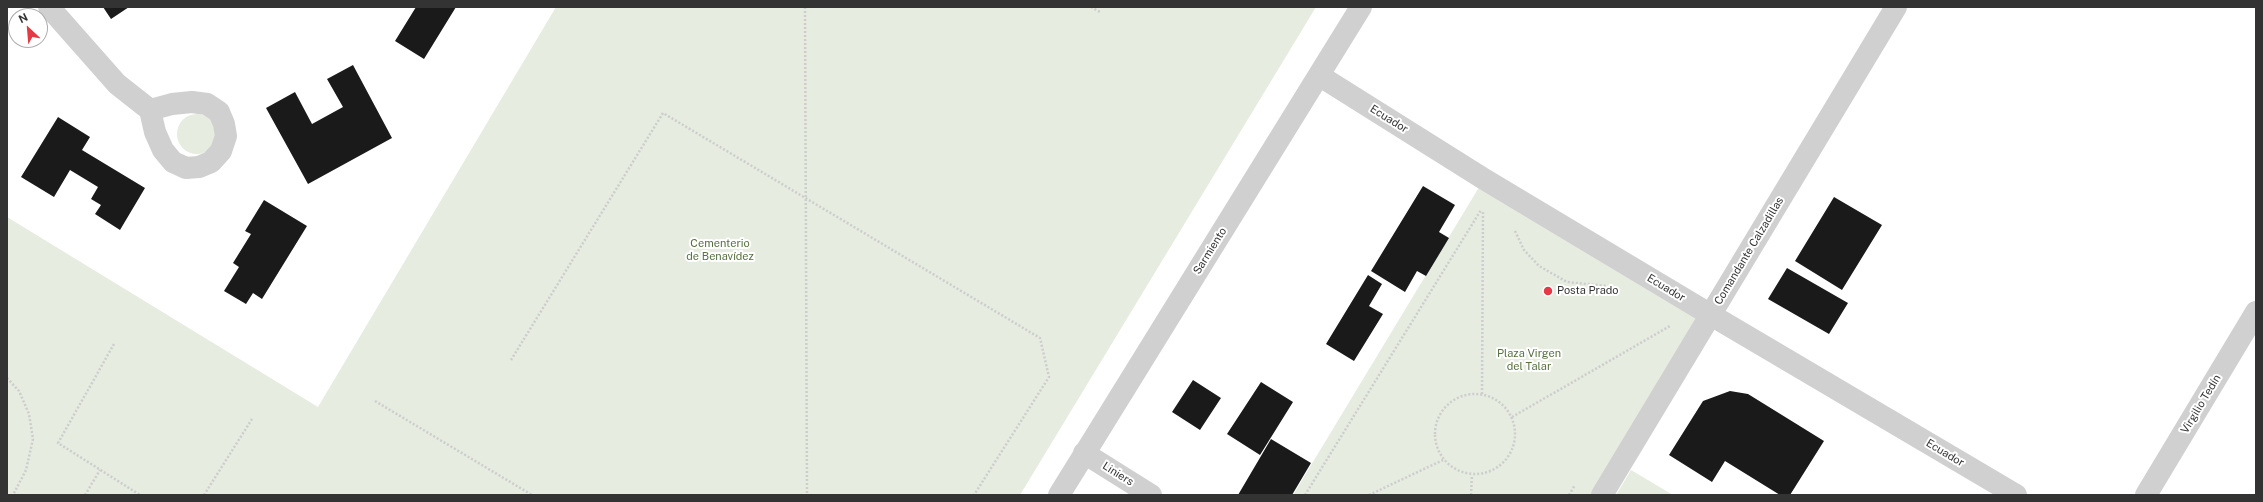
<!DOCTYPE html>
<html>
<head>
<meta charset="utf-8">
<style>
	body { margin:0 }
	#map { position:relative; width:2263px; height:502px; overflow:hidden; background:#fff; font-family:"Public Sans",sans-serif }
	canvas { display:block }
	.frame { position:absolute; inset:0; border:8px solid #333; pointer-events:none }
	.north { position:absolute; left:8px; top:8px; width:40px; height:40px; box-sizing:border-box; background:#fff; border:1px solid #adadad; border-radius:50%; rotate:334deg; font-size:11px; font-weight:700; line-height:16px; text-align:center; color:#333 }
	.north::after { content:''; display:block; margin:auto; width:14px; height:18px; background:#e63946; clip-path:polygon(50% 0,100% 100%,50% 72%,0 100%) }
</style>
</head>
<body>
<div id="map">
<canvas width="2263" height="502"></canvas>
<div class="frame"></div>
<div class="north">N</div>
</div>
<script>
const ctx = document.querySelector('canvas').getContext('2d');
ctx.lineJoin = 'round';
function fill(path, color) { ctx.fillStyle = color; ctx.fill(path, 'evenodd'); }
const shape = rows => new Path2D(rows.map(r => 'M' + r).join(''));
function trace(path, color, width, dash) { ctx.strokeStyle = color; ctx.lineWidth = width; ctx.lineCap = dash ? 'butt' : 'round'; ctx.setLineDash(dash || []); ctx.stroke(path); }
function label(font, color, halo, rows, align = 'center') {
  ctx.font = font + ' "Public Sans",sans-serif'; ctx.lineWidth = 4; ctx.setLineDash([]); ctx.textBaseline = 'middle'; ctx.strokeStyle = halo; ctx.fillStyle = color; for (const [text, x, y, turn = 0] of rows) {
    ctx.save(); ctx.translate(x, y); ctx.rotate((+turn || 0) * Math.PI / 180); ctx.textAlign = isNaN(turn) ? turn : align; if (halo) ctx.strokeText(text, 0, 0); ctx.fillText(text, 0, 0); ctx.restore();
  }
}
const green = shape([
	[556,7,1316,7,1020,495,7,495,7,217,318,407],
	'177 134a20 20 0 1 1 40 0a20 20 0 1 1-40 0Z',
	[1484,179,1711,315,1602,495,1293,495],
	[1631,470,1673,495,1616,495]
]);
const building = shape([
	[103,7,129,7,111,19],
	[416,7,456,7,424,59,395,41],
	[353,65,392,138,308,184,266,108,295,92,312,124,343,107,327,79],
	[58,117,90,137,82,150,145,188,120,230,95,214,101,205,91,199,98,187,70,170,54,197,21,177],
	[1423,186,1455,205,1439,232,1449,238,1426,276,1417,271,1405,292,1371,271],
	[1834,197,1882,225,1842,290,1795,261],
	[264,200,307,226,262,299,253,293,246,304,224,291,239,267,233,263,251,234,245,231],
	[1787,268,1848,303,1829,334,1768,299],
	[1368,275,1382,284,1369,306,1383,314,1354,361,1326,344],
	[1193,380,1221,398,1200,430,1172,412],
	[1261,382,1293,402,1260,455,1227,434],
	[1730,391,1748,394,1824,441,1790,495,1780,495,1725,461,1712,482,1669,455,1703,401],
	[1271,439,1311,463,1292,495,1238,495]
]);
const path = shape([
	[805,7,807,495],
	[1091,7,1100,12],
	[1515,231,1524,250,1539,266,1567,282,1607,286],
	[114,344,58,443,140,495],
	[511,360,663,113,1040,338,1049,377,974,495],
	[7,378,19,391,29,414,33,439,26,470,13,495],
	'1435 434a40 40 0 1 1 80 0a40 40 0 1 1-80 0Z',
	[1482,394,1483,211],
	[375,401,532,495],
	[1512,417,1670,326],
	[85,495,100,470],
	[204,495,252,419],
	[1305,495,1481,210],
	[1369,495,1443,460],
	[1471,495,1472,475],
	[1569,495,1575,485]
]);
const minor = shape([
	[49,7,117,84,150,110,155,132,163,150,173,162,186,168,199,167,211,162,221,151,226,136,224,124,219,112,207,104,192,102,172,104,150,110],
	[1320,76,1484,179,1711,315,2016,495],
	[1084,453,1151,495],
	[1059,495,1361,7],
	[1602,495,1896,7],
	[2146,495,2256,312]
]);
const markers = [
	[1548,291,5,"#e63946"]
];
const streetNames = [
	["Ecuador",1389,119,32],
	["Sarmiento",1210,251,-58],
	["Comandante Calzadillas",1749,251,-59],
	["Ecuador",1666,288,31],
	["Virgilio Tedín",2201,404,-59],
	["Ecuador",1945,453,31],
	["Liniers",1118,474,32]
];
const parkNames = [
	["Cementerio",720,244],
	["de Benavídez",720,257],
	["Plaza Virgen",1529,354],
	["del Talar",1529,367]
];
const poiNames = [
	["Posta Prado",1557,291]
];
fill(green, '#e6ecdf');
fill(building, '#1a1a1a');
trace(path, '#cdcdcd', 2.5, [2, 2]);
trace(minor, '#d0d0d0', 22);
for (const [x, y, r, color] of markers) { const dot = new Path2D(); dot.arc(x, y, r, 0, 2 * Math.PI); ctx.fillStyle = color; ctx.fill(dot); trace(dot, '#fff', 1.5); }
label('11px', '#333', '#fff', streetNames);
label('11px', '#56703f', '#fff', parkNames);
label('11px', '#333', '#fff', poiNames, 'left');
</script>
</body>
</html>
